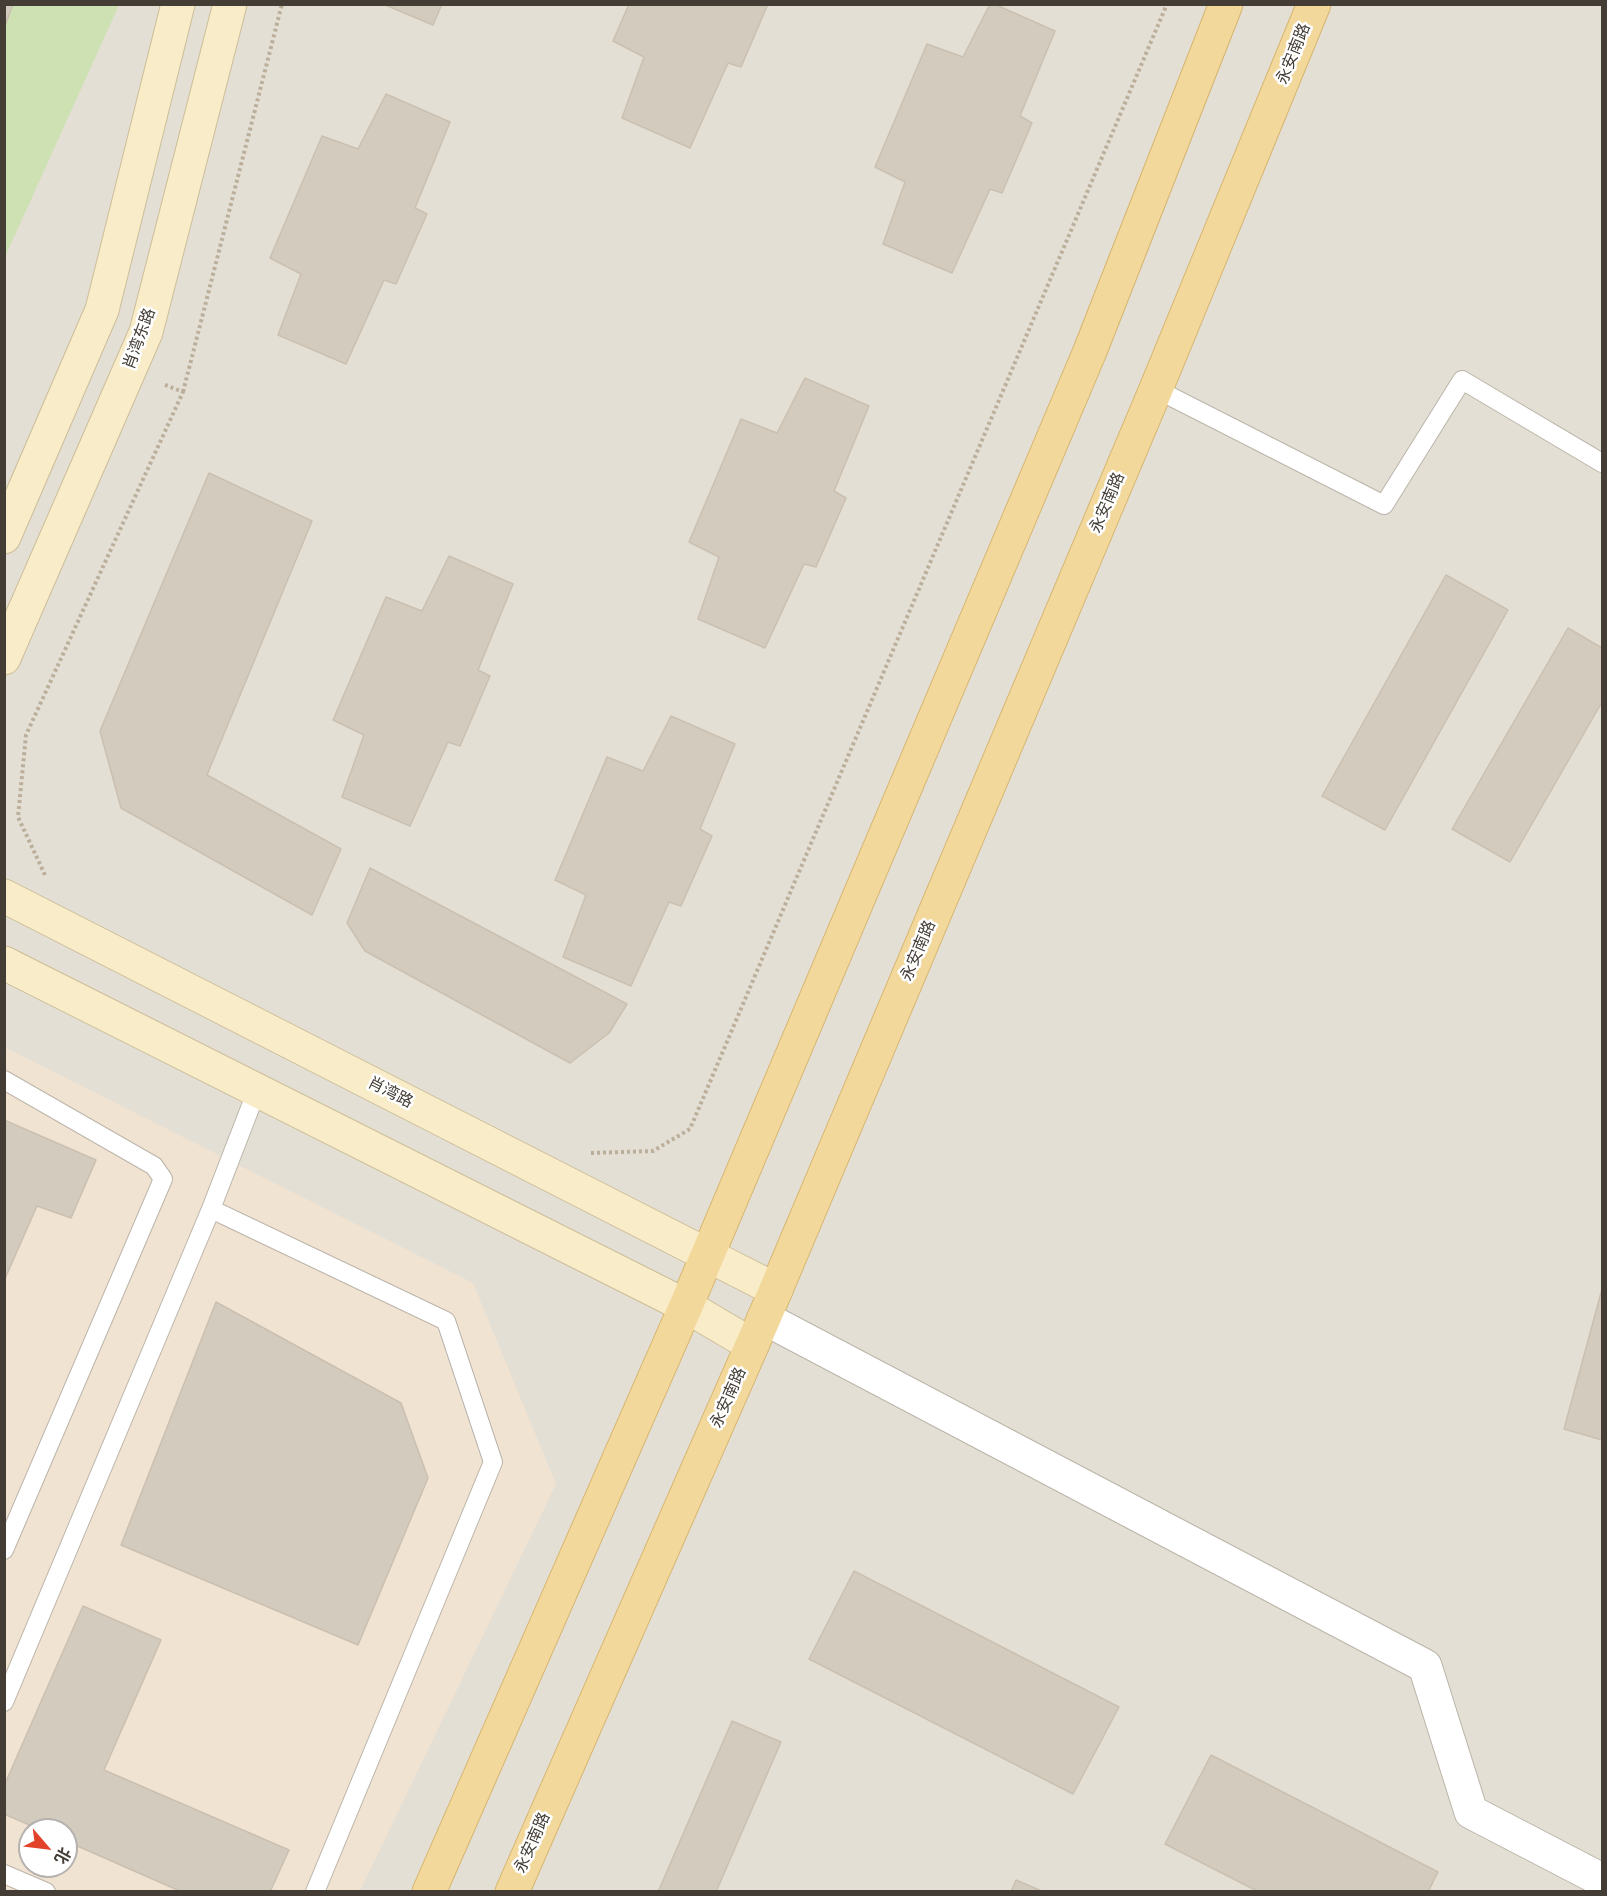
<!DOCTYPE html>
<html>
<head>
<meta charset="utf-8">
<style>
	body { margin:0 }
	#map { position:relative; width:1607px; height:1896px; overflow:hidden; background:#f1ede6; font-family:Signika,"Noto Sans SC",sans-serif }
	canvas { display:block }
	.frame { position:absolute; inset:0; border:6px solid #433d36; pointer-events:none }
	.north { position:absolute; left:18px; top:1818px; width:60px; height:60px; box-sizing:border-box; background:#fff; border:2px solid #b4b1af; border-radius:50%; rotate:118deg; font-size:16px; font-weight:700; line-height:24px; text-align:center; color:#433d36 }
	.north::after { content:''; display:block; margin:auto; width:21px; height:27px; background:#e3422a; clip-path:polygon(50% 0,100% 100%,50% 72%,0 100%) }
</style>
</head>
<body>
<div id="map">
<canvas width="1607" height="1896"></canvas>
<div class="frame"></div>
<div class="north">北</div>
</div>
<script>
const ctx = document.querySelector('canvas').getContext('2d');
ctx.lineJoin = 'round';
function fill(path, color) { ctx.fillStyle = color; ctx.fill(path, 'evenodd'); }
const shape = rows => new Path2D(rows.map(r => 'M' + r).join(''));
function trace(path, color, width, dash) { ctx.strokeStyle = color; ctx.lineWidth = width; ctx.lineCap = dash ? 'butt' : 'round'; ctx.setLineDash(dash || []); ctx.stroke(path); }
function label(font, color, halo, rows, align = 'center') {
  ctx.font = font + ' Signika,"Noto Sans SC",sans-serif'; ctx.lineWidth = 5; ctx.setLineDash([]); ctx.textBaseline = 'middle'; ctx.strokeStyle = halo; ctx.fillStyle = color; for (const [text, x, y, turn = 0] of rows) {
    ctx.save(); ctx.translate(x, y); ctx.rotate((+turn || 0) * Math.PI / 180); ctx.textAlign = isNaN(turn) ? turn : align; if (halo) ctx.strokeText(text, 0, 0); ctx.fillText(text, 0, 0); ctx.restore();
  }
}
const residential = shape([
	[5,5,1602,5,1602,1891,5,1892],
	[30,1830,66,1830,66,1866,30,1866]
]);
const commercial = shape([
	[4,1047,473,1283,556,1484,360,1891,5,1891],
	[30,1830,66,1830,66,1866,30,1866]
]);
const green = shape([
	[5,5,119,5,5,257]
]);
const building = shape([
	[4,4,13,4,4,29,4,4],
	[383,4,442,4,433,25,383,4],
	[629,4,768,4,741,67,728,63,690,148,622,118,644,57,613,41,629,4],
	[990,4,994,4,1055,31,1020,116,1032,123,1002,193,990,189,952,273,883,244,905,182,875,167,927,44,963,57,990,4],
	[386,94,450,122,415,208,427,214,396,284,384,280,346,364,278,335,301,274,270,258,322,136,358,149,386,94],
	[805,378,869,406,834,491,846,498,816,567,804,564,765,648,698,619,719,557,689,542,741,419,777,433,805,378],
	[209,473,312,521,207,775,341,849,312,915,121,808,100,731,209,473],
	[449,556,513,584,478,670,490,676,460,746,448,742,410,826,342,797,364,735,333,720,386,597,422,611,449,556],
	[1446,575,1508,610,1385,830,1322,796,1446,575],
	[1568,628,1602,648,1602,702,1510,862,1452,829,1568,628],
	[671,716,735,744,700,829,712,836,681,906,669,902,631,986,563,957,586,895,555,880,607,757,643,771,671,716],
	[370,868,627,1004,609,1033,570,1063,365,951,347,923,370,868],
	[4,1120,96,1160,71,1218,37,1206,4,1281,4,1120],
	[1602,1289,1602,1440,1564,1429,1602,1289],
	[216,1302,401,1403,428,1478,358,1645,121,1545,216,1302],
	[854,1571,1119,1707,1073,1794,809,1659,854,1571],
	[83,1606,161,1640,104,1770,289,1850,270,1892,182,1892,66,1841,66,1830,41,1830,4,1814,4,1786,83,1606],
	[732,1721,781,1742,716,1892,658,1892,732,1721],
	[1211,1755,1438,1872,1428,1892,1259,1892,1165,1844,1211,1755],
	[1016,1880,1044,1892,1011,1892,1016,1880]
]);
const path = shape([
	[183,392,282,4],
	[45,875,18,817,26,735,183,392,163,384],
	[591,1153,653,1151,690,1129,1167,4]
]);
const lane = shape([
	[1156,389,1384,505,1462,380,1602,463],
	[4,1080,154,1166,163,1179,4,1550],
	[211,1209,446,1321,493,1462,315,1892],
	[4,1702,211,1209,257,1090],
	[4,1874,46,1892]
]);
const street = shape([
	[764,1318,1425,1666,1471,1812,1602,1880]
]);
const secondary = shape([
	[4,537,102,310,178,4],
	[4,658,146,332,230,4],
	[4,896,776,1290],
	[4,963,686,1306,752,1345]
]);
const primary = shape([
	[429,1892,686,1306,1090,351,1226,4],
	[512,1892,764,1318,1156,389,1314,4]
]);
const streetNames = [
	["永安南路",1294,54,-68],
	["肖湾东路",140,339,-70],
	["永安南路",1108,503,-67],
	["永安南路",919,951,-67],
	["肖湾路",390,1093,27],
	["永安南路",729,1398,-66],
	["永安南路",533,1843,-66]
];
fill(residential, '#e4dfd4');
fill(commercial, '#f1e3d2');
fill(green, '#cde1b2');
fill(building, '#d4cbbf');
trace(building, '#cbc0b0', 1.5);
trace(lane, '#bbb4a9', 20);
trace(street, '#bbb4a9', 35);
trace(secondary, '#ccbe99', 35);
trace(primary, '#d6b56e', 35);
trace(path, '#bbaf9c', 4, [3, 3]);
trace(lane, '#fff', 18);
trace(street, '#fff', 33);
trace(secondary, '#f9ecc8', 33);
trace(primary, '#f3d89c', 33);
label('16px', '#433d36', '#fff', streetNames);
</script>
</body>
</html>
